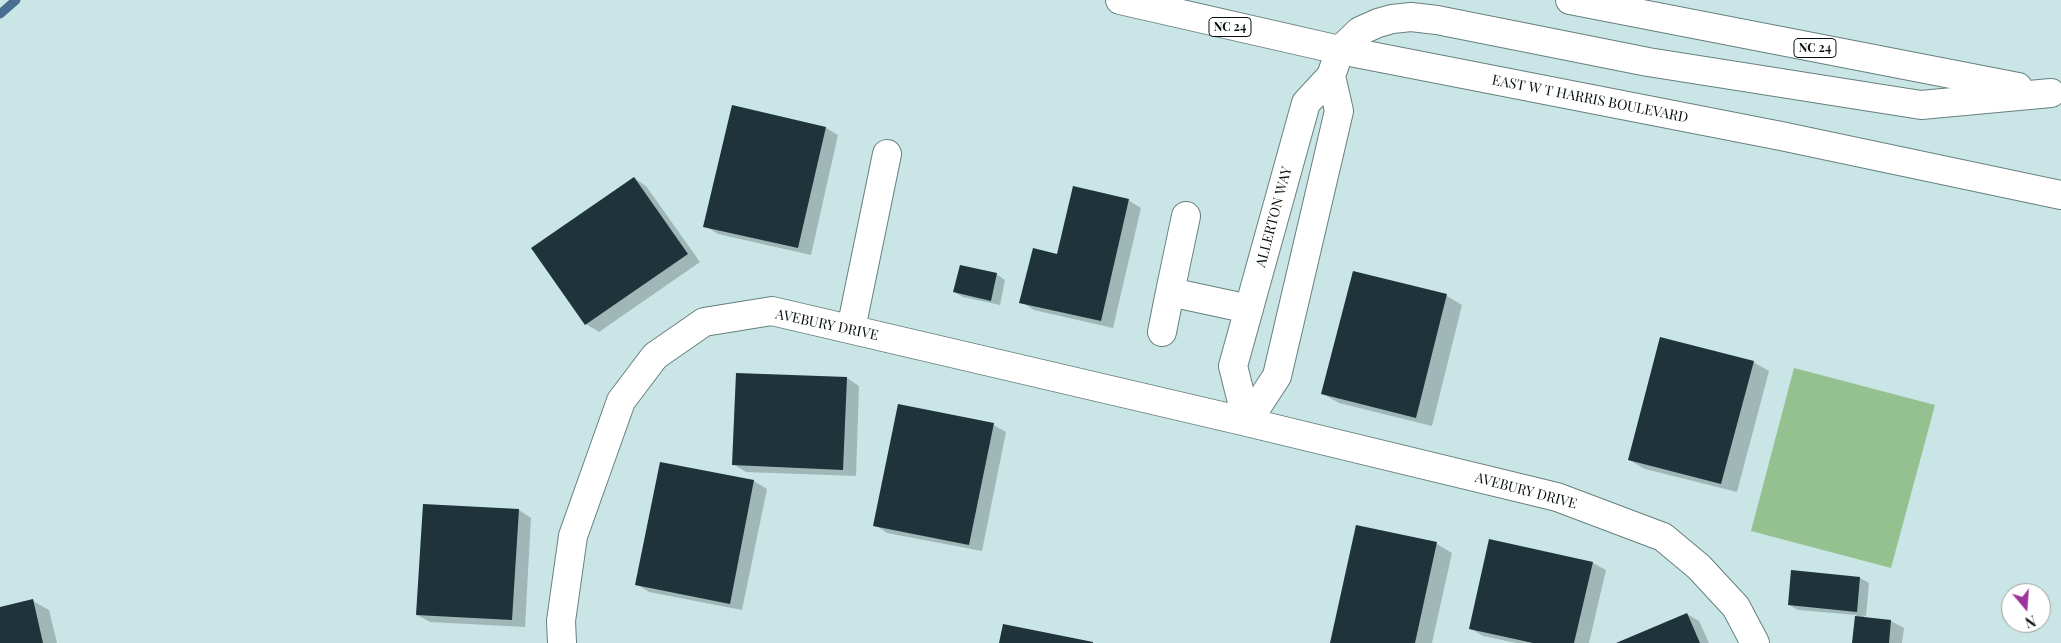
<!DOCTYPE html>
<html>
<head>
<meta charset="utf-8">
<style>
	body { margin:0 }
	#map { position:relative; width:2061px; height:643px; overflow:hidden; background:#c9e5e5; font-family:"Playfair Display",serif }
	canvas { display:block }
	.north { position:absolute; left:2001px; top:583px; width:50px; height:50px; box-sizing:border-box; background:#fff; border:1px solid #9b9f9f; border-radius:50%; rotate:162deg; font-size:14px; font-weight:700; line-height:20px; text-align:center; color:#060f0f }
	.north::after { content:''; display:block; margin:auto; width:18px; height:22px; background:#9c369b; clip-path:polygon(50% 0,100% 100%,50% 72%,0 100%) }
</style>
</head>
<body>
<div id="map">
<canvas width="2061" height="643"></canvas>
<div class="north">N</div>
</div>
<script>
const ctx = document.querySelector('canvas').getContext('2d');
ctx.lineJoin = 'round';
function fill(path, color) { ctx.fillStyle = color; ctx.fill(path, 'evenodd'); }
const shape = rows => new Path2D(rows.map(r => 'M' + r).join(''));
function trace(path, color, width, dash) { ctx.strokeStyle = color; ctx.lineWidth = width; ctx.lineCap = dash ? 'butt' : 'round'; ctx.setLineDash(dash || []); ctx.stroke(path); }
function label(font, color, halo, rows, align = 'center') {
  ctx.font = font + ' "Playfair Display",serif'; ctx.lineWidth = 5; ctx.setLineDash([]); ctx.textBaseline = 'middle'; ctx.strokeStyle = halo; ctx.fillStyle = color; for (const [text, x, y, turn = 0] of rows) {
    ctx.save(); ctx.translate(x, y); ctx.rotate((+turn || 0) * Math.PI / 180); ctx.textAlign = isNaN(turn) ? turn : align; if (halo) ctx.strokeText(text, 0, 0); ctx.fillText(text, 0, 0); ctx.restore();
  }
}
const green = shape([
	[1794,368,1935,405,1891,568,1751,531]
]);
const shadow = shape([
	[826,128,838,135,811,255,718,234,705,226],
	[634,178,646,186,700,262,599,332,586,324,533,248],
	[1128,200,1141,208,1113,328,1034,310,1021,302,1058,255],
	[1354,272,1447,296,1462,305,1432,426,1339,403,1323,394],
	[996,274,1005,280,1000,305,963,297,954,292],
	[1753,362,1769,371,1737,492,1645,469,1629,460],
	[847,378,859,386,856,476,746,472,733,464],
	[993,425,1006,432,982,551,887,533,875,525],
	[661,463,754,481,767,489,742,610,649,592,636,584],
	[519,510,531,518,525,627,430,622,417,615],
	[1437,544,1452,553,1432,643,1332,643],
	[1593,563,1606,570,1589,643,1516,643,1483,636,1470,628],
	[1792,571,1860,578,1869,583,1866,616,1862,615,1866,618,1891,621,1904,628,1902,643,1854,643,1856,615,1798,610,1789,605],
	[33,601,49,610,57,643,0,643,0,609],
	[1687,614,1699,621,1709,643,1619,643]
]);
const stream = shape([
	[0,14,16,0]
]);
const building = shape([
	[732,105,826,127,798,248,703,227],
	[634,177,688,254,585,325,531,248],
	[1073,186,1129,199,1101,321,1019,303,1033,248,1057,254],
	[960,265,997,273,991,301,953,292],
	[1353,271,1447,294,1416,418,1321,394],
	[1660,337,1754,361,1721,484,1628,460],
	[736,373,847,377,843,470,732,465],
	[898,404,994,423,969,545,873,526],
	[660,462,754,480,730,604,635,585],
	[423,504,519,509,512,620,416,615],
	[1356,525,1437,542,1415,643,1330,643],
	[1489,539,1593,562,1574,643,1533,643,1469,629],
	[1791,570,1860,577,1857,612,1788,605],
	[33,599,43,643,0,643,0,607],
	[1687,613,1700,643,1616,643],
	[1855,616,1891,620,1889,643,1852,643],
	[1003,624,1093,642,1093,643,999,643]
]);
const minor = shape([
	[1170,292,1186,216],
	[851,329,887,154],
	[1162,332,1170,292,1249,309],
	[1247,422,1233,366,1306,103,1331,76,1340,50],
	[1247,422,1277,376,1339,111,1331,76],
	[562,643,561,621,573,536,621,401,655,356,704,322,772,311,1247,422,1557,497,1663,537,1699,567,1736,607,1755,643]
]);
const major = shape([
	[1120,0,1335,49,1781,136,2061,195],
	[1570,0,2018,87],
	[1340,50,1360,31,1378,23,1392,19,1411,17,1437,20,1648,62,1921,105,2051,93]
]);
const shields = [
	[1230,27,42],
	[1815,48,42]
];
const shieldNames = [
	["NC 24",1230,27],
	["NC 24",1815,48]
];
const streetNames = [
	["EAST W T HARRIS BOULEVARD",1590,99,11],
	["ALLERTON WAY",1274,217,-75],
	["AVEBURY DRIVE",827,325,12],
	["AVEBURY DRIVE",1526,491,15]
];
fill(green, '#94c18f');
fill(shadow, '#0003');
trace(stream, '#486f92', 9);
fill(building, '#1e333a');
trace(minor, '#66807f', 30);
trace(major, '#66807f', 30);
trace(minor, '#fff', 28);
trace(major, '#fff', 28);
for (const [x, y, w] of shields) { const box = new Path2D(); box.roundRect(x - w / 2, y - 9.5, w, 19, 4); ctx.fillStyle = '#fff'; ctx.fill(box); trace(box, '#060f0f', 1); }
label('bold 12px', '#060f0f', null, shieldNames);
label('14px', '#060f0f', '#fff', streetNames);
</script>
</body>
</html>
